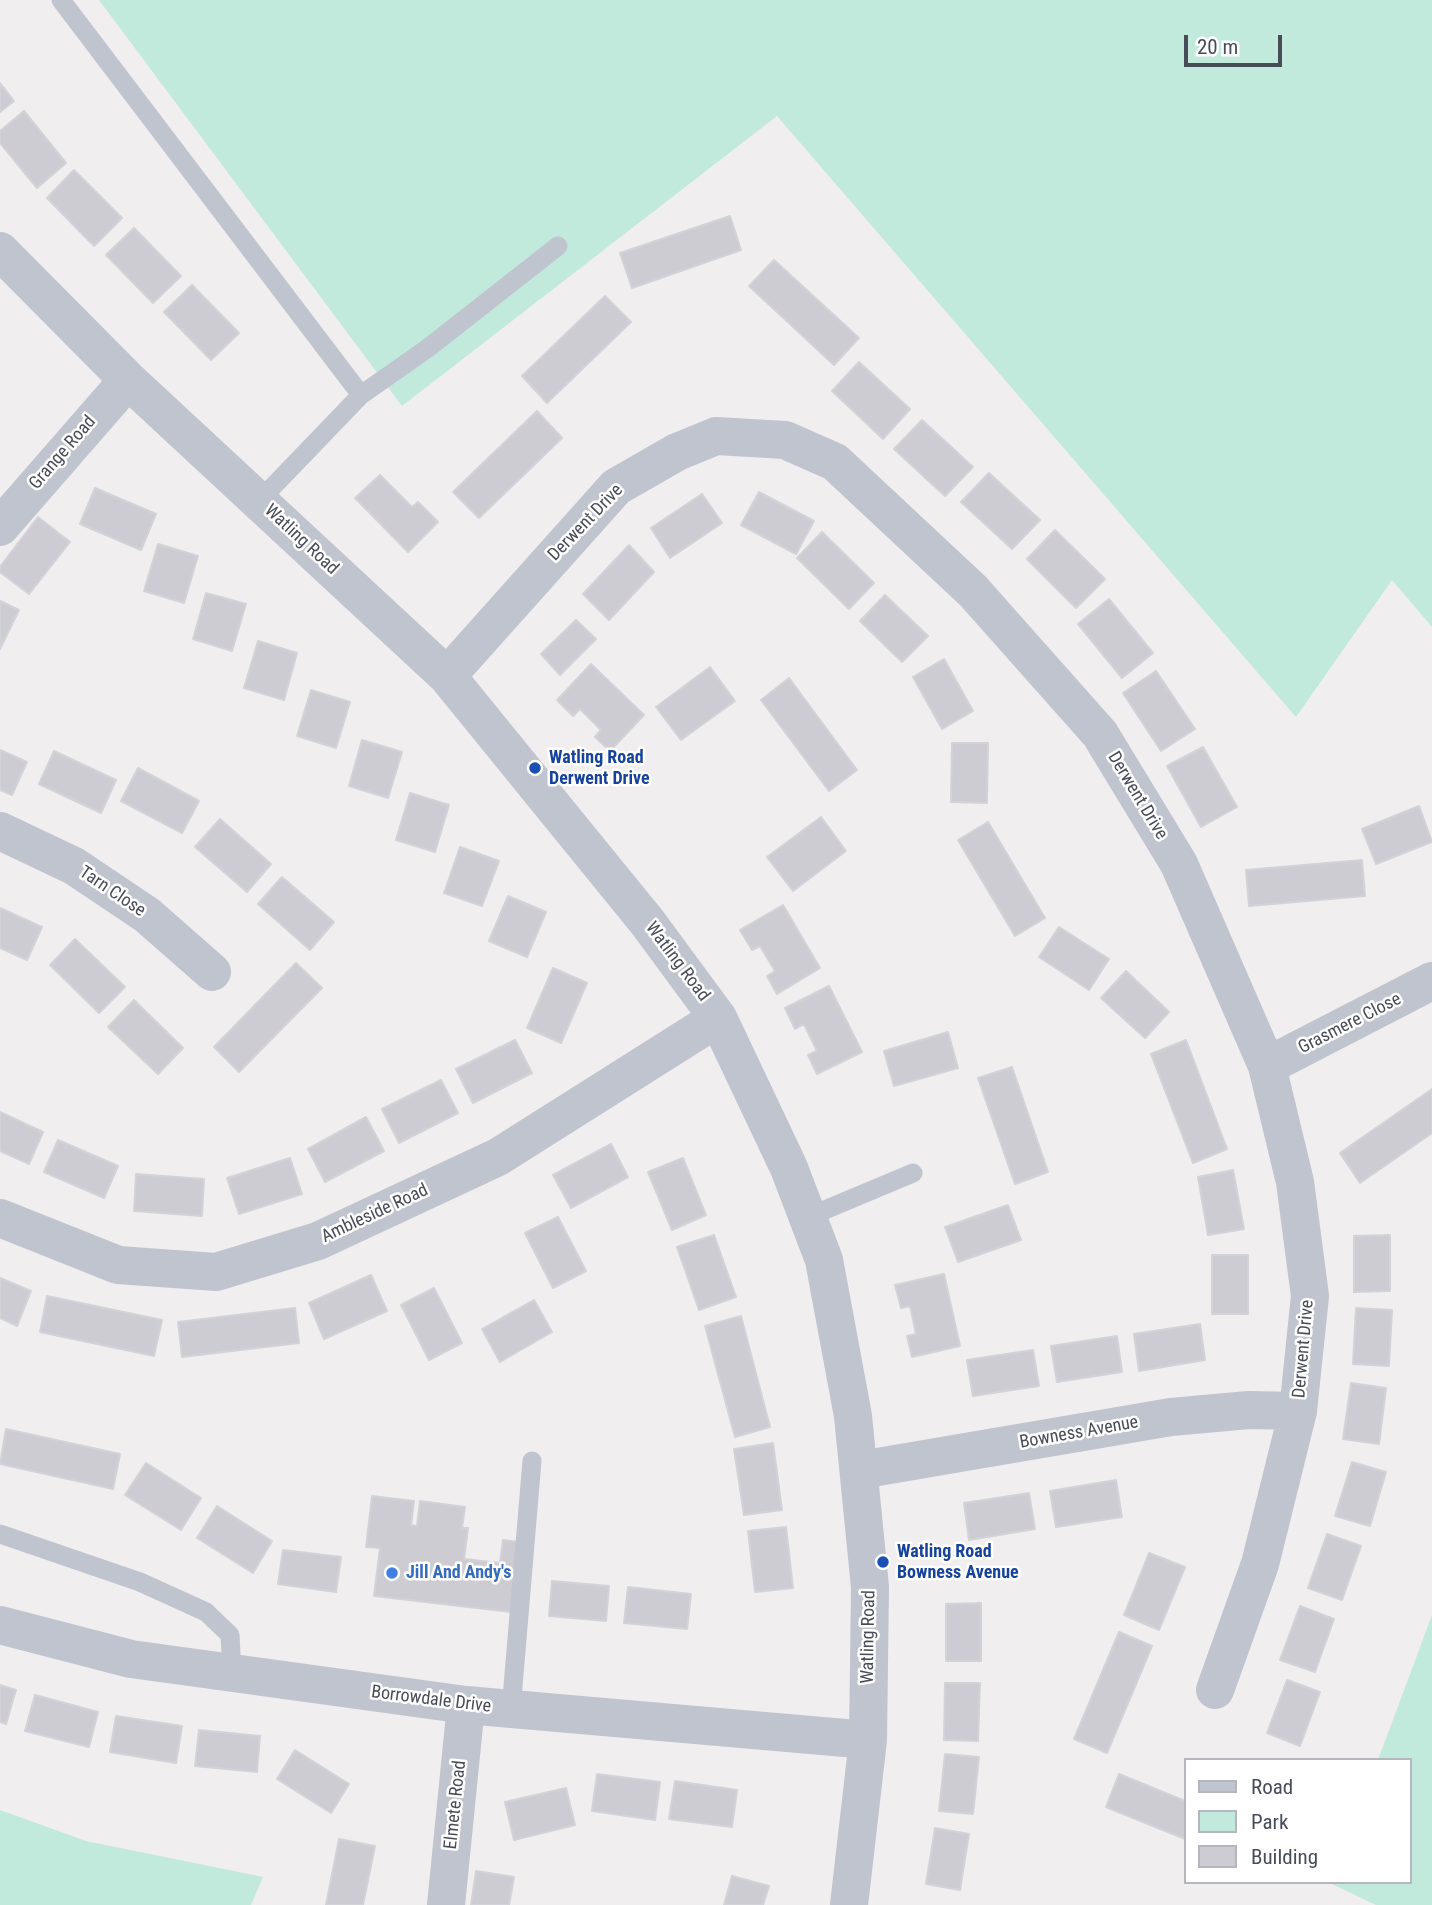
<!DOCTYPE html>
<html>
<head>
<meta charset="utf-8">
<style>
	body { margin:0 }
	#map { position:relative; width:1432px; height:1905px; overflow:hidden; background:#f0eeee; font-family:"Roboto Condensed",sans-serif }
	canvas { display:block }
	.legend { position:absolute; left:1184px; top:1758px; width:228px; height:126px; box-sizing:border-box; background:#fff; border:2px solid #b6b7bc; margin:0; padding:9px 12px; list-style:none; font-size:21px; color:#484c58 }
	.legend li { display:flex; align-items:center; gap:14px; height:35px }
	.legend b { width:35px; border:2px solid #b6b7bc }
	.scale { position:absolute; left:1184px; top:35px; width:98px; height:32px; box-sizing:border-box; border:4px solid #484c58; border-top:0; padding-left:9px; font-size:21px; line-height:24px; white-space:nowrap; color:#484c58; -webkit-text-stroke:5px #fff; paint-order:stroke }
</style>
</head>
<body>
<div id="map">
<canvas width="1432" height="1905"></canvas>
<ul class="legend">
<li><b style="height:9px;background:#c0c4ce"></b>Road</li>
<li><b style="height:19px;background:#c1e9dc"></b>Park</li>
<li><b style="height:19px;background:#ccccd2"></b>Building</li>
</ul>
<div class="scale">20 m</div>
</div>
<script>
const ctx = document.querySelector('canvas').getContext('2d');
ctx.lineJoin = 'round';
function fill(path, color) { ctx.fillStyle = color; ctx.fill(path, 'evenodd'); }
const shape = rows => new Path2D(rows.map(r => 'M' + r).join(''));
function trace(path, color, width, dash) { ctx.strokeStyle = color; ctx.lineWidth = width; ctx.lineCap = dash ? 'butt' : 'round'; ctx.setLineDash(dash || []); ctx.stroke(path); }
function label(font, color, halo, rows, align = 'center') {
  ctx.font = font + ' "Roboto Condensed",sans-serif'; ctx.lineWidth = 5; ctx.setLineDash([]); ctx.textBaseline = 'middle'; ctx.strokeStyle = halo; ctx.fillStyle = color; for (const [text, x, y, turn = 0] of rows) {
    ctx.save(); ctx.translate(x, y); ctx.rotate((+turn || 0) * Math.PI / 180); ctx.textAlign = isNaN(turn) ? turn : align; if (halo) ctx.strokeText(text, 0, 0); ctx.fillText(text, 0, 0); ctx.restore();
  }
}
const green = shape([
	[99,0,1432,0,1432,627,1392,580,1296,717,777,116,402,406],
	[1432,1615,1432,1905,1376,1905,1332,1884,1409,1882,1409,1760,1378,1760],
	[0,1810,86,1841,263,1877,251,1905,0,1905]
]);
const building = shape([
	[0,83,14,101,0,112,0,83],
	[24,111,66,163,37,188,0,143,0,131,24,111],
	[74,170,122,218,94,246,47,198,74,170],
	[730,216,741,250,632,288,620,253,730,216],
	[134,228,181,276,153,303,106,255,134,228],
	[774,260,859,338,834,365,749,286,774,260],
	[192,285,239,333,211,360,164,312,192,285],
	[605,296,631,322,547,403,522,376,605,296],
	[859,362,910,409,883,439,832,391,859,362],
	[537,411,562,438,479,518,453,492,537,411],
	[922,420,973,467,945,496,894,449,922,420],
	[989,473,1040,520,1012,549,961,502,989,473],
	[380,475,412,507,418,502,438,522,408,552,355,498,380,475],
	[95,488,156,514,141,550,80,524,95,488],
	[759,492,814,521,796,554,741,525,759,492],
	[702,494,722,523,670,558,651,528,702,494],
	[38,517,70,542,29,594,0,572,0,567,38,517],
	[1055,530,1105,579,1076,608,1027,559,1055,530],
	[822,532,874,583,849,609,797,558,822,532],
	[158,544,198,556,184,603,144,591,158,544],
	[629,545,654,572,609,620,583,594,629,545],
	[206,593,246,604,232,651,193,639,206,593],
	[885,595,928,636,902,662,860,621,885,595],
	[1109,599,1153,653,1122,678,1078,624,1109,599],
	[0,601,19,610,0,649,0,601],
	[576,620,596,639,560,675,541,654,576,620],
	[258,641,297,653,284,700,244,688,258,641],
	[944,659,973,711,942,729,913,677,944,659],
	[591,664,644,715,610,751,595,737,601,730,580,709,573,716,557,700,591,664],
	[710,667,735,701,681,740,656,707,710,667],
	[1156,671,1195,729,1161,751,1123,693,1156,671],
	[789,678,857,770,829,791,761,700,789,678],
	[311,690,350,702,336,748,297,736,311,690],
	[362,740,402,752,388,798,349,786,362,740],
	[952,743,988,743,987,803,951,802,952,743],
	[1203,747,1237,807,1201,827,1167,766,1203,747],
	[0,750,27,762,12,795,0,790,0,750],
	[54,751,116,780,101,813,39,784,54,751],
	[138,768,199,801,182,833,121,801,138,768],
	[410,793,449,805,435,852,396,840,410,793],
	[1419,806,1432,842,1376,864,1362,829,1419,806],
	[821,817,846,851,793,891,767,857,821,817],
	[220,819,271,864,247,892,195,847,220,819],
	[988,822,1045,918,1015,936,958,840,988,822],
	[460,847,499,861,482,906,444,893,460,847],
	[1362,860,1365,896,1249,906,1246,870,1362,860],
	[282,877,334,922,310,950,258,904,282,877],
	[508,896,546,912,527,957,489,941,508,896],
	[783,905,820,968,777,994,767,976,775,971,760,946,752,950,740,930,783,905],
	[0,908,42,927,27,960,0,948,0,908],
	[1059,927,1109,959,1089,990,1039,957,1059,927],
	[75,939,125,987,99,1013,50,965,75,939],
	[296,963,322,988,239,1072,214,1047,296,963],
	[553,968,587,983,561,1043,527,1028,553,968],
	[1126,971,1169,1012,1145,1038,1101,998,1126,971],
	[829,986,862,1052,817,1074,808,1055,817,1051,804,1024,795,1029,785,1008,829,986],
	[134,1000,183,1048,158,1074,108,1027,134,1000],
	[948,1032,958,1068,894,1086,884,1051,948,1032],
	[515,1040,532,1073,473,1103,456,1069,515,1040],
	[1186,1040,1227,1149,1193,1163,1151,1054,1186,1040],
	[1012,1067,1048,1172,1015,1184,978,1078,1012,1067],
	[441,1080,458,1113,399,1143,382,1109,441,1080],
	[1432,1089,1432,1133,1360,1183,1340,1153,1432,1089],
	[0,1112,43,1132,29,1164,0,1151,0,1112],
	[366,1117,384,1151,325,1182,308,1149,366,1117],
	[58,1140,118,1166,104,1198,44,1172,58,1140],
	[611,1144,628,1177,571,1208,553,1175,611,1144],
	[290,1158,302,1194,239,1214,227,1178,290,1158],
	[683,1158,706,1215,672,1230,648,1172,683,1158],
	[1233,1170,1244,1229,1208,1235,1198,1177,1233,1170],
	[136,1174,204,1179,202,1216,134,1211,136,1174],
	[1008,1205,1021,1240,958,1262,945,1227,1008,1205],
	[558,1217,586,1271,553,1288,525,1233,558,1217],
	[714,1235,736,1297,699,1310,677,1247,714,1235],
	[1390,1235,1390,1291,1354,1292,1354,1236,1390,1235],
	[1212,1255,1248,1255,1248,1314,1212,1314,1212,1255],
	[944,1274,960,1346,912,1357,907,1336,916,1334,910,1306,901,1308,895,1285,944,1274],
	[371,1275,387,1311,324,1339,309,1303,371,1275],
	[0,1278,31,1291,17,1326,0,1318,0,1278],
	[434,1288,462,1343,429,1360,401,1305,434,1288],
	[47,1296,162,1320,154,1356,40,1332,47,1296],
	[534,1300,552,1332,500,1362,482,1329,534,1300],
	[295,1308,299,1343,182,1357,178,1322,295,1308],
	[1356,1308,1392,1310,1389,1366,1353,1364,1356,1308],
	[741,1316,770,1427,735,1437,705,1326,741,1316],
	[1200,1324,1205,1360,1139,1371,1134,1334,1200,1324],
	[1117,1336,1122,1372,1057,1382,1051,1346,1117,1336],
	[1033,1350,1039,1386,973,1396,967,1360,1033,1350],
	[1351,1383,1386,1388,1379,1444,1343,1439,1351,1383],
	[6,1429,120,1454,113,1489,0,1464,6,1429],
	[773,1443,782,1510,744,1515,734,1449,773,1443],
	[1352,1462,1386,1472,1370,1526,1335,1516,1352,1462],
	[146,1463,201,1498,181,1530,125,1495,146,1463],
	[1116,1480,1122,1517,1056,1527,1050,1491,1116,1480],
	[1029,1493,1035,1529,969,1540,964,1503,1029,1493],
	[372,1496,414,1501,411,1525,417,1526,420,1501,465,1507,462,1528,468,1528,464,1559,500,1563,503,1540,520,1542,511,1612,374,1596,380,1548,366,1547,372,1496],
	[217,1506,272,1541,253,1573,197,1538,217,1506],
	[786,1527,793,1588,755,1592,748,1531,786,1527],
	[1327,1534,1361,1546,1342,1600,1308,1588,1327,1534],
	[283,1550,341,1557,336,1592,278,1584,283,1550],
	[1149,1553,1185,1567,1159,1630,1124,1615,1149,1553],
	[552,1581,609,1586,606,1621,549,1616,552,1581],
	[628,1587,691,1594,687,1629,624,1623,628,1587],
	[981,1603,981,1661,946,1661,946,1604,981,1603],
	[1300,1606,1334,1619,1315,1672,1280,1660,1300,1606],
	[1119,1632,1152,1646,1107,1753,1074,1739,1119,1632],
	[1287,1680,1320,1692,1300,1746,1267,1733,1287,1680],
	[945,1683,980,1683,978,1741,944,1740,945,1683],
	[0,1685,16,1690,6,1724,0,1722,0,1685],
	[35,1695,98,1712,89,1747,25,1731,35,1695],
	[116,1716,182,1726,176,1763,110,1752,116,1716],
	[199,1730,260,1736,257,1772,195,1766,199,1730],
	[295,1750,349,1784,331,1813,277,1779,295,1750],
	[945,1754,979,1757,973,1814,939,1811,945,1754],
	[597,1774,660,1782,655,1820,592,1811,597,1774],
	[1119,1774,1185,1801,1185,1839,1106,1807,1119,1774],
	[675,1781,737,1790,732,1827,669,1819,675,1781],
	[566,1788,575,1825,514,1840,505,1802,566,1788],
	[935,1828,969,1834,960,1890,926,1884,935,1828],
	[339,1839,375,1846,363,1905,326,1905,339,1839],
	[476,1871,514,1877,509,1905,471,1905,476,1871],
	[732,1876,769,1886,763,1905,724,1905,732,1876]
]);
const service = shape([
	[61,0,361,395],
	[259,501,361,395,428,348,558,246],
	[808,1217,913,1173],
	[0,1534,140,1582,206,1612,230,1635,232,1673],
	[511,1710,532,1461]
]);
const minor = shape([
	[0,251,128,380,447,676,648,923,718,1018,789,1168,824,1260,853,1416,870,1587,868,1740,849,1905],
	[0,527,128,380],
	[447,676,616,487,677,452,716,436,785,440,835,462,973,591,1100,734,1179,864,1267,1066,1295,1182,1310,1296,1298,1411,1260,1564,1215,1690],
	[0,831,74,866,147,915,212,972],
	[1267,1066,1432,981],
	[0,1218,118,1265,216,1272,318,1241,498,1157,718,1018],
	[860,1470,1171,1417,1249,1410,1298,1411],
	[0,1625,131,1659,466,1705,868,1740],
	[446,1905,466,1705]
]);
const markers = [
	[535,768,7,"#1a4fb4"],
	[883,1562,7,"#1a4fb4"],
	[392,1573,7,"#3f7fe0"]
];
const streetNames = [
	["Grange Road",63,453,-49],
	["Derwent Drive",586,523,-46],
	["Watling Road",301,540,43],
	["Derwent Drive",1137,796,59],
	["Tarn Close",112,892,34],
	["Watling Road",677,962,53],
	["Grasmere Close",1350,1024,-27],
	["Ambleside Road",375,1214,-25],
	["Derwent Drive",1304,1349,-85],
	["Bowness Avenue",1079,1433,-10],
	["Watling Road",869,1637,-89],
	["Borrowdale Drive",431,1700,7],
	["Elmete Road",456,1805,-84]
];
const transitNames = [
	["Watling Road",549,758],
	["Derwent Drive",549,779],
	["Watling Road",897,1552],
	["Bowness Avenue",897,1573]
];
const shopNames = [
	["Jill And Andy's",406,1573]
];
fill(green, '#c1e9dc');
fill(building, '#ccccd2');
trace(building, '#d2d2d8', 2);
trace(service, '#c0c4ce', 19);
trace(minor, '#c0c4ce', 38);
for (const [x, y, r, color] of markers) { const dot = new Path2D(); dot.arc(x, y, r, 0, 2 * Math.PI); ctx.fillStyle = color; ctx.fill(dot); trace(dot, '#fff', 2.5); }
label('18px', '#484c58', '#fff', streetNames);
label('bold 18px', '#164399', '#fff', transitNames, 'left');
label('bold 18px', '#366cbe', '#fff', shopNames, 'left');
</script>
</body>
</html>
